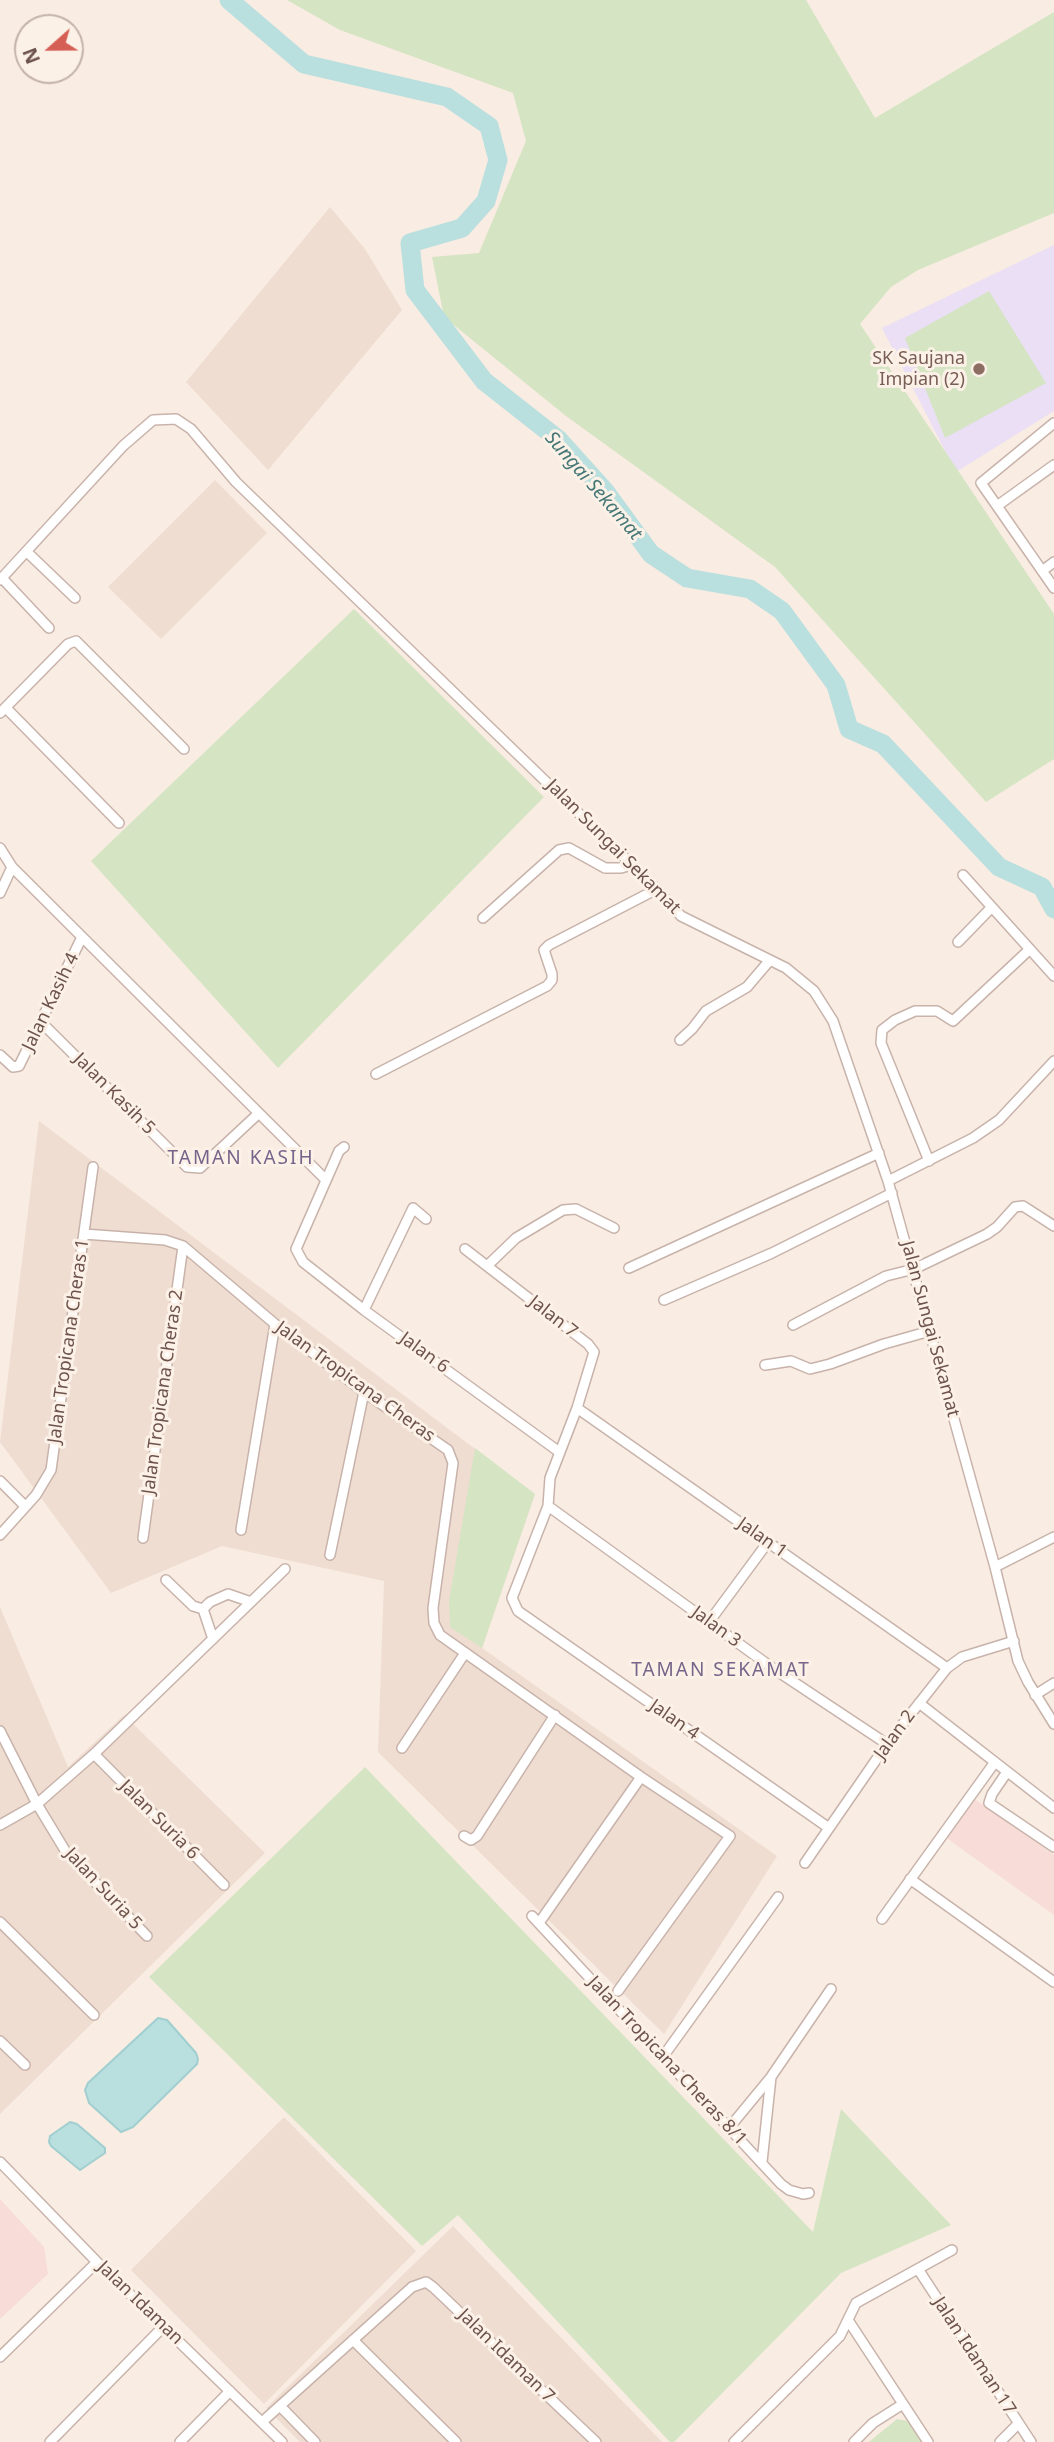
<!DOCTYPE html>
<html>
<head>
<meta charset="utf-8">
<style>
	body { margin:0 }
	#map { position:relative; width:1054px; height:2442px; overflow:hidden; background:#f9ece2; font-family:"Noto Sans",sans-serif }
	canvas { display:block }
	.north { position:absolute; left:14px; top:14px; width:70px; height:70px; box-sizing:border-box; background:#fcf1e7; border:2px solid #c3b2a9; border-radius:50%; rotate:249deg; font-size:19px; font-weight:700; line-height:28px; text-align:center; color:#6d534c }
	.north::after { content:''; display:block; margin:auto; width:24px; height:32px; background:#d55f55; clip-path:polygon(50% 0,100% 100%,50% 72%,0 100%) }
</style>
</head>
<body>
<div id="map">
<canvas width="1054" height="2442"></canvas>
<div class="north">N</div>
</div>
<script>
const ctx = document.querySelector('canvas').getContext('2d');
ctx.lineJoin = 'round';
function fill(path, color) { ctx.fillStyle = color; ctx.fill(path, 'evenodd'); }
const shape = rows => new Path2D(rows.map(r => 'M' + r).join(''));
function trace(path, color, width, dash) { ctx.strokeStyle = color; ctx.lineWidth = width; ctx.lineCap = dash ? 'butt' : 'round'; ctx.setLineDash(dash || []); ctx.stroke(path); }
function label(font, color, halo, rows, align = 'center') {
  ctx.font = font + ' "Noto Sans",sans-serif'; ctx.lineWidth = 6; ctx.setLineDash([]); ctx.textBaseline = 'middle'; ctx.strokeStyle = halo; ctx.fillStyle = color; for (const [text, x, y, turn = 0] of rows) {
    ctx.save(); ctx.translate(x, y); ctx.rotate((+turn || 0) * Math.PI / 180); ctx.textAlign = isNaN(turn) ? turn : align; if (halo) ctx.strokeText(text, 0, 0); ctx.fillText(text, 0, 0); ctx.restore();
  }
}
const residential = shape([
	[330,207,365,249,402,310,268,470,186,382],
	[215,480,267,533,161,639,108,587],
	[39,1121,535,1494,482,1648,777,1856,664,2034,378,1752,384,1581,222,1546,111,1593,0,1442],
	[0,1607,68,1767,124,1715,265,1853,0,2114],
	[284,2117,416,2251,264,2404,131,2270],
	[453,2226,662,2442,300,2442,266,2408]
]);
const commercial = shape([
	[973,1798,1054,1855,1054,1915,945,1837],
	[0,2199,44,2247,48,2274,0,2319]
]);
const education = shape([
	[1054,245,1054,411,956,472,882,328]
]);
const green = shape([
	[287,0,806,0,875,118,1054,12,1054,213,918,270,891,287,860,324,1054,614,1054,759,986,802,775,567,566,416,444,317,432,257,479,253,526,141,513,93,340,30],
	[989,291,1046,383,945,438,905,338],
	[354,609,544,797,278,1068,91,861],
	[475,1448,535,1494,482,1648,450,1627,449,1601],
	[365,1767,813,2232,841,2109,951,2225,841,2273,674,2442,670,2442,458,2215,422,2246,149,1977],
	[897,2419,908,2421,922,2442,869,2442]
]);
const water = shape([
	[158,2018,167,2020,196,2053,198,2059,197,2064,133,2127,121,2132,89,2103,85,2090,88,2083,158,2018],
	[70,2122,77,2124,105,2148,105,2153,80,2170,51,2146,49,2142,50,2136,70,2122]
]);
const river = shape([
	[229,0,304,64,447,97,489,126,498,160,486,201,462,228,410,243,415,290,484,381,559,440,605,491,651,554,687,578,750,589,782,611,836,685,849,729,883,744,999,867,1042,887,1054,909]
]);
const minor = shape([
	[1054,423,981,483,1054,588],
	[997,506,1054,465],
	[27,552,75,598],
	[1042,571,1054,562],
	[2,578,49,628],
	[0,580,123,446,153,420,176,419,191,429,236,482,657,889,681,916,786,968,814,991,833,1021,888,1181,995,1567,1018,1661,1028,1682,1054,1724],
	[6,708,119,823],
	[0,713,68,644,76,641,184,749],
	[0,848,12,867,326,1180],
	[963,875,1054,976],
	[0,893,12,867],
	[483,918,559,850,569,848,605,868,621,868,632,865],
	[958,942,992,907],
	[41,1022,187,1167,200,1168,259,1113],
	[680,1040,692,1029,706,1011,747,987,770,960],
	[0,1055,13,1067,19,1066,82,937],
	[376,1074,547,986,552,980,552,974,544,950,549,945,657,889],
	[344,1147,339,1151,296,1249,303,1262,364,1310,558,1451],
	[929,1161,881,1043,882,1030,895,1020,915,1011,937,1011,953,1021,1030,949],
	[888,1181,973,1138,999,1120,1054,1061],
	[84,1234,165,1240,183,1246,275,1324,364,1392,448,1450,453,1463,433,1608,434,1623,440,1635,641,1777,730,1836,618,1991],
	[465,1249,588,1344,594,1352,577,1408,550,1478,548,1506,512,1598,518,1611,829,1828],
	[487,1266,516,1238,563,1210,576,1209,614,1228],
	[629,1268,879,1153],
	[664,1300,772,1253,892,1193],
	[364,1310,413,1208,426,1219],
	[793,1325,886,1276,914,1269,987,1234,997,1227,1015,1207,1023,1206,1054,1226],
	[765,1365,791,1361,810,1369,830,1364,884,1344,930,1331],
	[577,1408,947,1668],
	[0,1481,25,1506],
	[548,1506,774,1669,887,1744],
	[241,1530,275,1324],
	[0,1535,36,1495,51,1470,93,1167],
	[143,1538,183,1246],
	[330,1555,364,1392],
	[995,1567,1054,1537],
	[166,1580,193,1606,203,1609],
	[709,1622,768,1542],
	[213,1639,203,1609,210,1602,228,1594,251,1602],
	[1035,1695,1054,1683],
	[919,1703,1054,1808],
	[0,1731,37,1804,66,1852,147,1936],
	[402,1748,465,1653],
	[94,1754,224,1885],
	[1007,1772,992,1794,989,1803,1054,1847],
	[0,1825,37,1804,94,1754,285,1569],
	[464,1836,471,1840,477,1836,555,1715],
	[805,1863,887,1744,947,1668,962,1657,1014,1641],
	[910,1879,1054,1982],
	[532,1916,781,2184,789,2190,803,2194,809,2193],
	[882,1919,995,1762],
	[0,1922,94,2015],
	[539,1923,641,1777],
	[0,2041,25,2065],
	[662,2058,778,1897],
	[729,2128,771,2077,831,1989],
	[0,2162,97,2262,282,2442],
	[762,2162,771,2077],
	[918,2269,1031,2442],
	[848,2320,928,2442],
	[353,2340,456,2442],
	[0,2357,97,2262],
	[280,2406,315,2442],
	[262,2422,412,2287,426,2282,433,2287,596,2442],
	[50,2442,163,2327],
	[180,2442,230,2391],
	[734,2442,840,2336,856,2303,952,2250],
	[854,2442,873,2423,903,2404],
	[1000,2442,1018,2424]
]);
const markers = [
	[979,369,7,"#8d6e63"]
];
const educationNames = [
	["SK Saujana",965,359],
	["Impian (2)",965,380]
];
const streetNames = [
	["Jalan Sungai Sekamat",613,847,45],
	["Jalan Kasih 4",51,1002,-64],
	["Jalan Kasih 5",114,1094,45],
	["Jalan 7",553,1317,38],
	["Jalan Sungai Sekamat",930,1329,75],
	["Jalan Tropicana Cheras 1",69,1341,-82],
	["Jalan 6",424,1353,36],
	["Jalan Tropicana Cheras",355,1382,36],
	["Jalan Tropicana Cheras 2",163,1392,-82],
	["Jalan 1",762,1538,35],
	["Jalan 3",716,1627,36],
	["Jalan 4",674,1720,35],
	["Jalan 2",895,1735,-54],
	["Jalan Suria 6",159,1820,45],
	["Jalan Suria 5",103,1889,47],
	["Jalan Tropicana Cheras 8/1",667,2061,47],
	["Jalan Idaman",140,2303,44],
	["Jalan Idaman 7",506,2356,44],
	["Jalan Idaman 17",974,2356,57]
];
const waterNames = [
	["Sungai Sekamat",593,486,49]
];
const neighbourhoodNames = [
	["TAMAN KASIH",241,1159],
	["TAMAN SEKAMAT",721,1671]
];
fill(residential, '#efddd1');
fill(commercial, '#f8dcd7');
fill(education, '#eadff5');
fill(green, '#d5e4c3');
fill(water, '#b9dfdf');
trace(water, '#a1cfd0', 2);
trace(river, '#b9dfdf', 19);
trace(minor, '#c8b3ab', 12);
trace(minor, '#fff', 9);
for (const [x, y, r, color] of markers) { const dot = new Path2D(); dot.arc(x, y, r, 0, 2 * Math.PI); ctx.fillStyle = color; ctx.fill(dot); trace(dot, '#fcf1e7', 2.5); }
label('18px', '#785e54', '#fcf1e7', educationNames, 'right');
label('18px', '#6d534c', '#fcf1e7', streetNames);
label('italic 19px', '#457777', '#fcf1e7', waterNames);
ctx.letterSpacing = '2px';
label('19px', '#77648a', '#fcf1e7', neighbourhoodNames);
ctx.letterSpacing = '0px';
</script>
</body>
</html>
